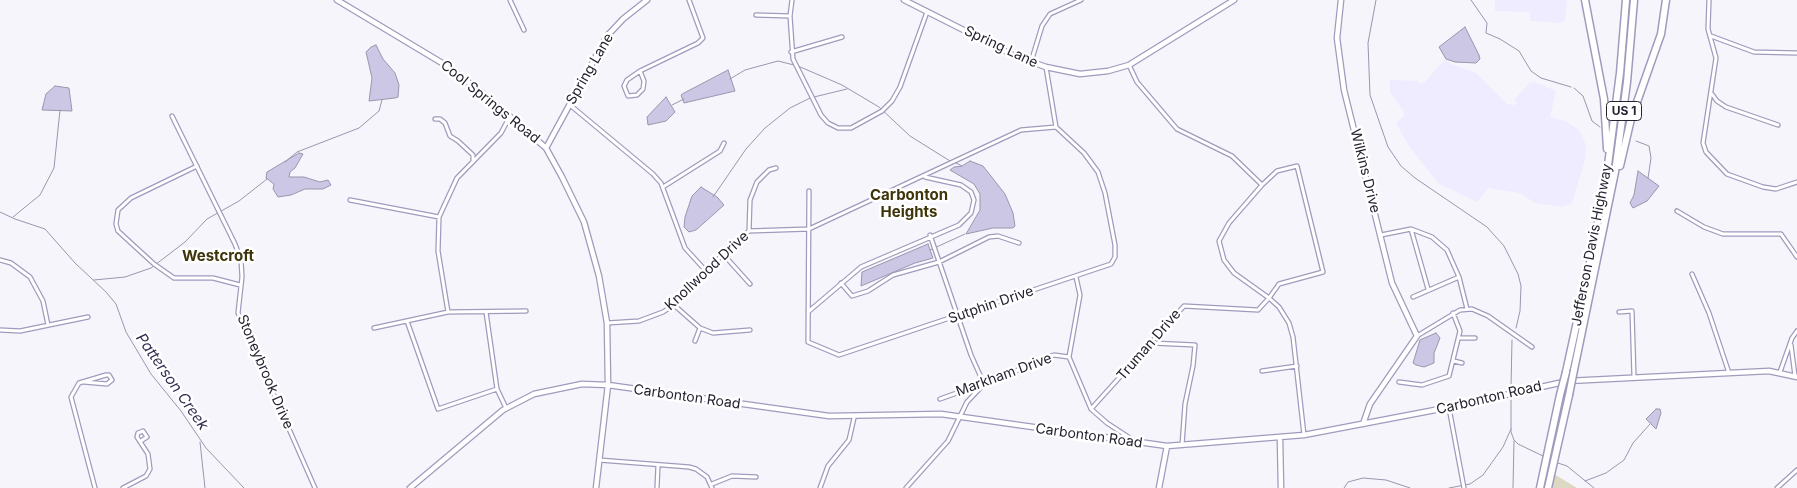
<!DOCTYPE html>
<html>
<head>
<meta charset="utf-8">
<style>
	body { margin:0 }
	canvas { display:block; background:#f6f5fc }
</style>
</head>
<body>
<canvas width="1797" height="488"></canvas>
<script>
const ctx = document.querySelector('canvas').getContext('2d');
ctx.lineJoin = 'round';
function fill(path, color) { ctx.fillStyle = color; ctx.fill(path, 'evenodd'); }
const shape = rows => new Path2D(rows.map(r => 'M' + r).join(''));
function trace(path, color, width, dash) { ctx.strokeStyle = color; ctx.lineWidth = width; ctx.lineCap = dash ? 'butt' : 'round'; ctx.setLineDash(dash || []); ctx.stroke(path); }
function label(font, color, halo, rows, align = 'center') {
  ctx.font = font + ' Inter,sans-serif'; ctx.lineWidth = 5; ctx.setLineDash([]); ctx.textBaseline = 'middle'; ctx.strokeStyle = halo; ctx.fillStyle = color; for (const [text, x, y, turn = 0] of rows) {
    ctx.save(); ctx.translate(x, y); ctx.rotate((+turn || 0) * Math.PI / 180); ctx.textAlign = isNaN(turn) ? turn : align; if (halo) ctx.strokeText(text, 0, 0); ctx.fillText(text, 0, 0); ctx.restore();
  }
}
const built = shape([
	[1495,0,1567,0,1565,20,1562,23,1530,21,1530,12,1495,11],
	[1445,59,1451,64,1476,73,1507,104,1515,105,1517,103,1514,100,1529,83,1534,82,1556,91,1550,117,1566,121,1579,130,1586,145,1585,160,1572,203,1563,207,1535,203,1520,193,1488,188,1477,202,1438,183,1409,146,1396,123,1404,116,1404,112,1390,92,1390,80,1418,81,1419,84,1425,82]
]);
const green = shape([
	[1549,471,1577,488,1545,488]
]);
const water = shape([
	[1465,27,1479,55,1480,59,1476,63,1455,62,1446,59,1439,47,1465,27],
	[376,45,383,59,395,73,399,85,398,97,395,98,369,101,372,78,366,52,371,47,376,45],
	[728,70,735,91,684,103,681,95,684,93,728,70],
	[55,86,69,88,72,111,42,110,46,94,55,86],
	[666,97,675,112,666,121,648,125,647,117,666,97],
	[299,153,303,154,295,168,290,172,289,177,304,177,320,182,328,180,331,185,323,189,305,189,291,195,278,197,273,189,274,184,266,178,267,172,299,153],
	[970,161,983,166,1005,194,1013,213,1015,226,1013,228,993,228,966,234,980,210,980,194,974,184,950,170,954,167,962,166,970,161],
	[1638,171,1659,186,1647,201,1633,208,1630,203,1634,195,1638,171],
	[701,187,717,197,724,205,696,230,689,232,684,227,685,217,692,196,701,187],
	[928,244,933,258,915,263,861,286,862,272,928,244],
	[1436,333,1440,338,1434,353,1434,363,1424,367,1416,365,1413,363,1420,340,1436,333],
	[1656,409,1660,409,1661,413,1656,429,1646,419,1656,409]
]);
const stream = shape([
	[1376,0,1368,43,1370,95,1388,147,1401,166,1415,178,1487,227,1504,246,1518,274,1521,286,1520,311,1516,328],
	[1471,0,1487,23,1486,33,1500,39,1519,51,1531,71,1541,78,1571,87],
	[798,66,842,85,879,107,910,136,950,161],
	[730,79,745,70,778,61,794,65],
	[1574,88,1583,96,1592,121,1600,127],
	[814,97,847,89],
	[672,105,684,99],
	[1636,141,1649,146,1651,158,1648,178],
	[285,162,297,152,359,128,379,111,382,100],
	[954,162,962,166],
	[713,197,746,149,765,128,790,108,810,98],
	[0,212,15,219,45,229,75,263,106,292,116,304,126,332,151,374,181,411,206,448,244,488],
	[13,217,40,195,54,168,60,110],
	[930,250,965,234],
	[94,280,125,277,151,268,185,242,207,219,239,201,267,179],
	[1511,388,1512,340],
	[1511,398,1511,432,1514,440,1518,444,1545,457],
	[200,442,205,488],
	[1555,462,1567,466,1594,488],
	[1585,481,1606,473,1624,460,1633,443,1651,423],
	[1344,488,1348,482,1363,478,1386,480,1410,488],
	[1449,488,1470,484,1483,475,1503,447,1511,429],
	[1513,488,1514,441]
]);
const minor = shape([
	[510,0,524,30],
	[792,0,790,16,793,59,821,115,828,123,838,128,851,128,882,111,892,101,900,87,927,12],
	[1709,0,1708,29,1716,58,1703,143,1706,152,1727,174,1763,187,1776,189,1797,182],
	[756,15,790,16],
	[1711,36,1754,52,1797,53],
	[791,52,842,37],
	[1031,62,1042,26,1050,14,1081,0],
	[1129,65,1137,82,1177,129,1232,156,1262,185],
	[640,71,698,43,703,38,689,0],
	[640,71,644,81,643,89,637,95,628,96,624,86,627,80,640,71],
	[1712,94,1717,101,1726,107,1778,125],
	[570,105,653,174,661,183,685,248,706,271],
	[172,116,235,244,241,260,242,277,238,313,315,488],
	[435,119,440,119,445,123,450,136,458,141,473,155,473,161],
	[197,166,131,198,118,210,116,224,118,231,154,264,174,278,213,278,240,285],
	[663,187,720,151,724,143],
	[809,191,808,342,839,355,1111,264,1115,257,1115,245,1105,193,1098,172,1084,153,1056,127,1046,67],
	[350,200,439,217],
	[1677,211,1704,227,1723,234,1781,234,1797,257],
	[1411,229,1428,289],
	[749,231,750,200,757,182,769,170,776,168],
	[1381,235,1411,229,1432,237,1447,250,1459,277,1467,309],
	[723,254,750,284],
	[0,260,11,263,30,277,43,301,48,325],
	[1692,274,1709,313,1729,373],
	[1076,277,1080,295,1069,357,1091,409,1107,423,1133,440],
	[841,283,852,296,868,291,893,275,939,262,989,237,998,236,1019,243],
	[1413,297,1459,277],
	[674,305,700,328,713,333,750,330],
	[448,312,438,251,439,217,457,178,501,133,510,116],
	[486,312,497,389,506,408],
	[808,312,861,267,959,225,971,213,974,200,971,192,961,185,925,177],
	[1619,312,1632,311,1634,377],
	[407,321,438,409,497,389],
	[607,323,639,321,663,312,674,305,729,248,749,231,809,229,1021,130,1056,127],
	[374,328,448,312,526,311],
	[0,330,20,331,88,317],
	[1417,336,1460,310,1472,309,1488,316,1532,347],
	[1459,338,1475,338],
	[695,341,700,328],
	[1152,343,1195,345,1193,366,1185,404,1182,445],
	[1791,345,1795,376],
	[1454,361,1462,363],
	[1262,371,1297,366],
	[1780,372,1792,338,1797,331],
	[84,382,107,384,112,380,109,375,106,375,79,383,71,397,95,488],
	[1399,382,1422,385,1449,376,1460,331,1453,313],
	[940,399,1004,376,1048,357,1054,355,1069,357],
	[1449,408,1464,488],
	[1091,409,1184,306,1258,310,1269,298,1279,284,1323,272,1297,166,1277,171,1262,185,1229,223,1219,241,1224,260,1234,273,1269,298,1279,307,1289,323,1293,337,1304,435],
	[599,460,689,467,696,469,707,477,712,488],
	[712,484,732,476,756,477],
	[123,488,146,476,150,469,148,454,137,437,138,433,143,431,147,437,141,441],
	[657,488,658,465],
	[820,488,828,466,849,440,854,418],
	[906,488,948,441,967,402,984,384,971,355,930,235],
	[1777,488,1797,470]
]);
const tertiary = shape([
	[337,0,447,66,480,91,546,148,562,177,584,222,599,276,607,323,608,385,596,488],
	[904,0,1017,57,1046,67,1080,74,1108,71,1129,65,1234,0],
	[1341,0,1337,38,1344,90,1392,283,1417,336,1370,404,1363,424],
	[546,148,607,36,623,19,647,0],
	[1280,439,1281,488],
	[410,488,503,410,534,394,582,384,608,385,829,416,941,414,1167,446,1304,435,1456,406,1568,381,1769,371,1797,377],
	[1159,488,1167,446]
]);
const motorway = shape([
	[1585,0,1604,99,1607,149],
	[1620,166,1631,119,1661,34,1666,0],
	[1574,370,1615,172,1627,82,1634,0],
	[1566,372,1594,244,1608,165,1620,73,1626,0],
	[1540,488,1560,395],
	[1548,488,1569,395]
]);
const motorwayBridge = shape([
	[1560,395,1566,372],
	[1569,395,1574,370]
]);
const shields = [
	[1624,111,35]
];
const shieldNames = [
	["US 1",1624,111]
];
const streetNames = [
	["Spring Lane",1001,47,25],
	["Spring Lane",590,69,-60],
	["Cool Springs Road",490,102,39],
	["Wilkins Drive",1365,171,76],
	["Jefferson Davis Highway",1592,245,-79],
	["Knollwood Drive",707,271,-43],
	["Sutphin Drive",991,305,-19],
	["Truman Drive",1149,345,-49],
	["Stoneybrook Drive",265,372,67],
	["Markham Drive",1004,375,-20],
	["Carbonton Road",687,397,8],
	["Carbonton Road",1489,398,-13],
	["Carbonton Road",1089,436,8]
];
const neighbourhoodNames = [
	["Carbonton",909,195],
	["Heights",909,212],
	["Westcroft",218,256]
];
const waterNames = [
	["Patterson Creek",172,382,55]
];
fill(built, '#eeecfe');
fill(green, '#ddd8c2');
fill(water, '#cbc7e4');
trace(water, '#9996ae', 1);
trace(stream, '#9996ae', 1);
trace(minor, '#a09bbd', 5.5);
trace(tertiary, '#a09bbd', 7);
trace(motorway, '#a09bbd', 9);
trace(minor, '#fff', 3);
trace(tertiary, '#fff', 4.5);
trace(motorway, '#fff', 6);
trace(motorwayBridge, '#a09bbd', 9, []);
trace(motorwayBridge, '#fff', 6);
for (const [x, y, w] of shields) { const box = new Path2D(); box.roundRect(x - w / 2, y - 9.5, w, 19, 4); ctx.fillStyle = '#fff'; ctx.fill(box); trace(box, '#24222f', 1); }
label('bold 12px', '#24222f', null, shieldNames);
label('14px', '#24222f', '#fff', streetNames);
label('bold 15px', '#3e3409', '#fff', neighbourhoodNames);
label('italic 15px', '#332a52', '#fff', waterNames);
</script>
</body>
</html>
